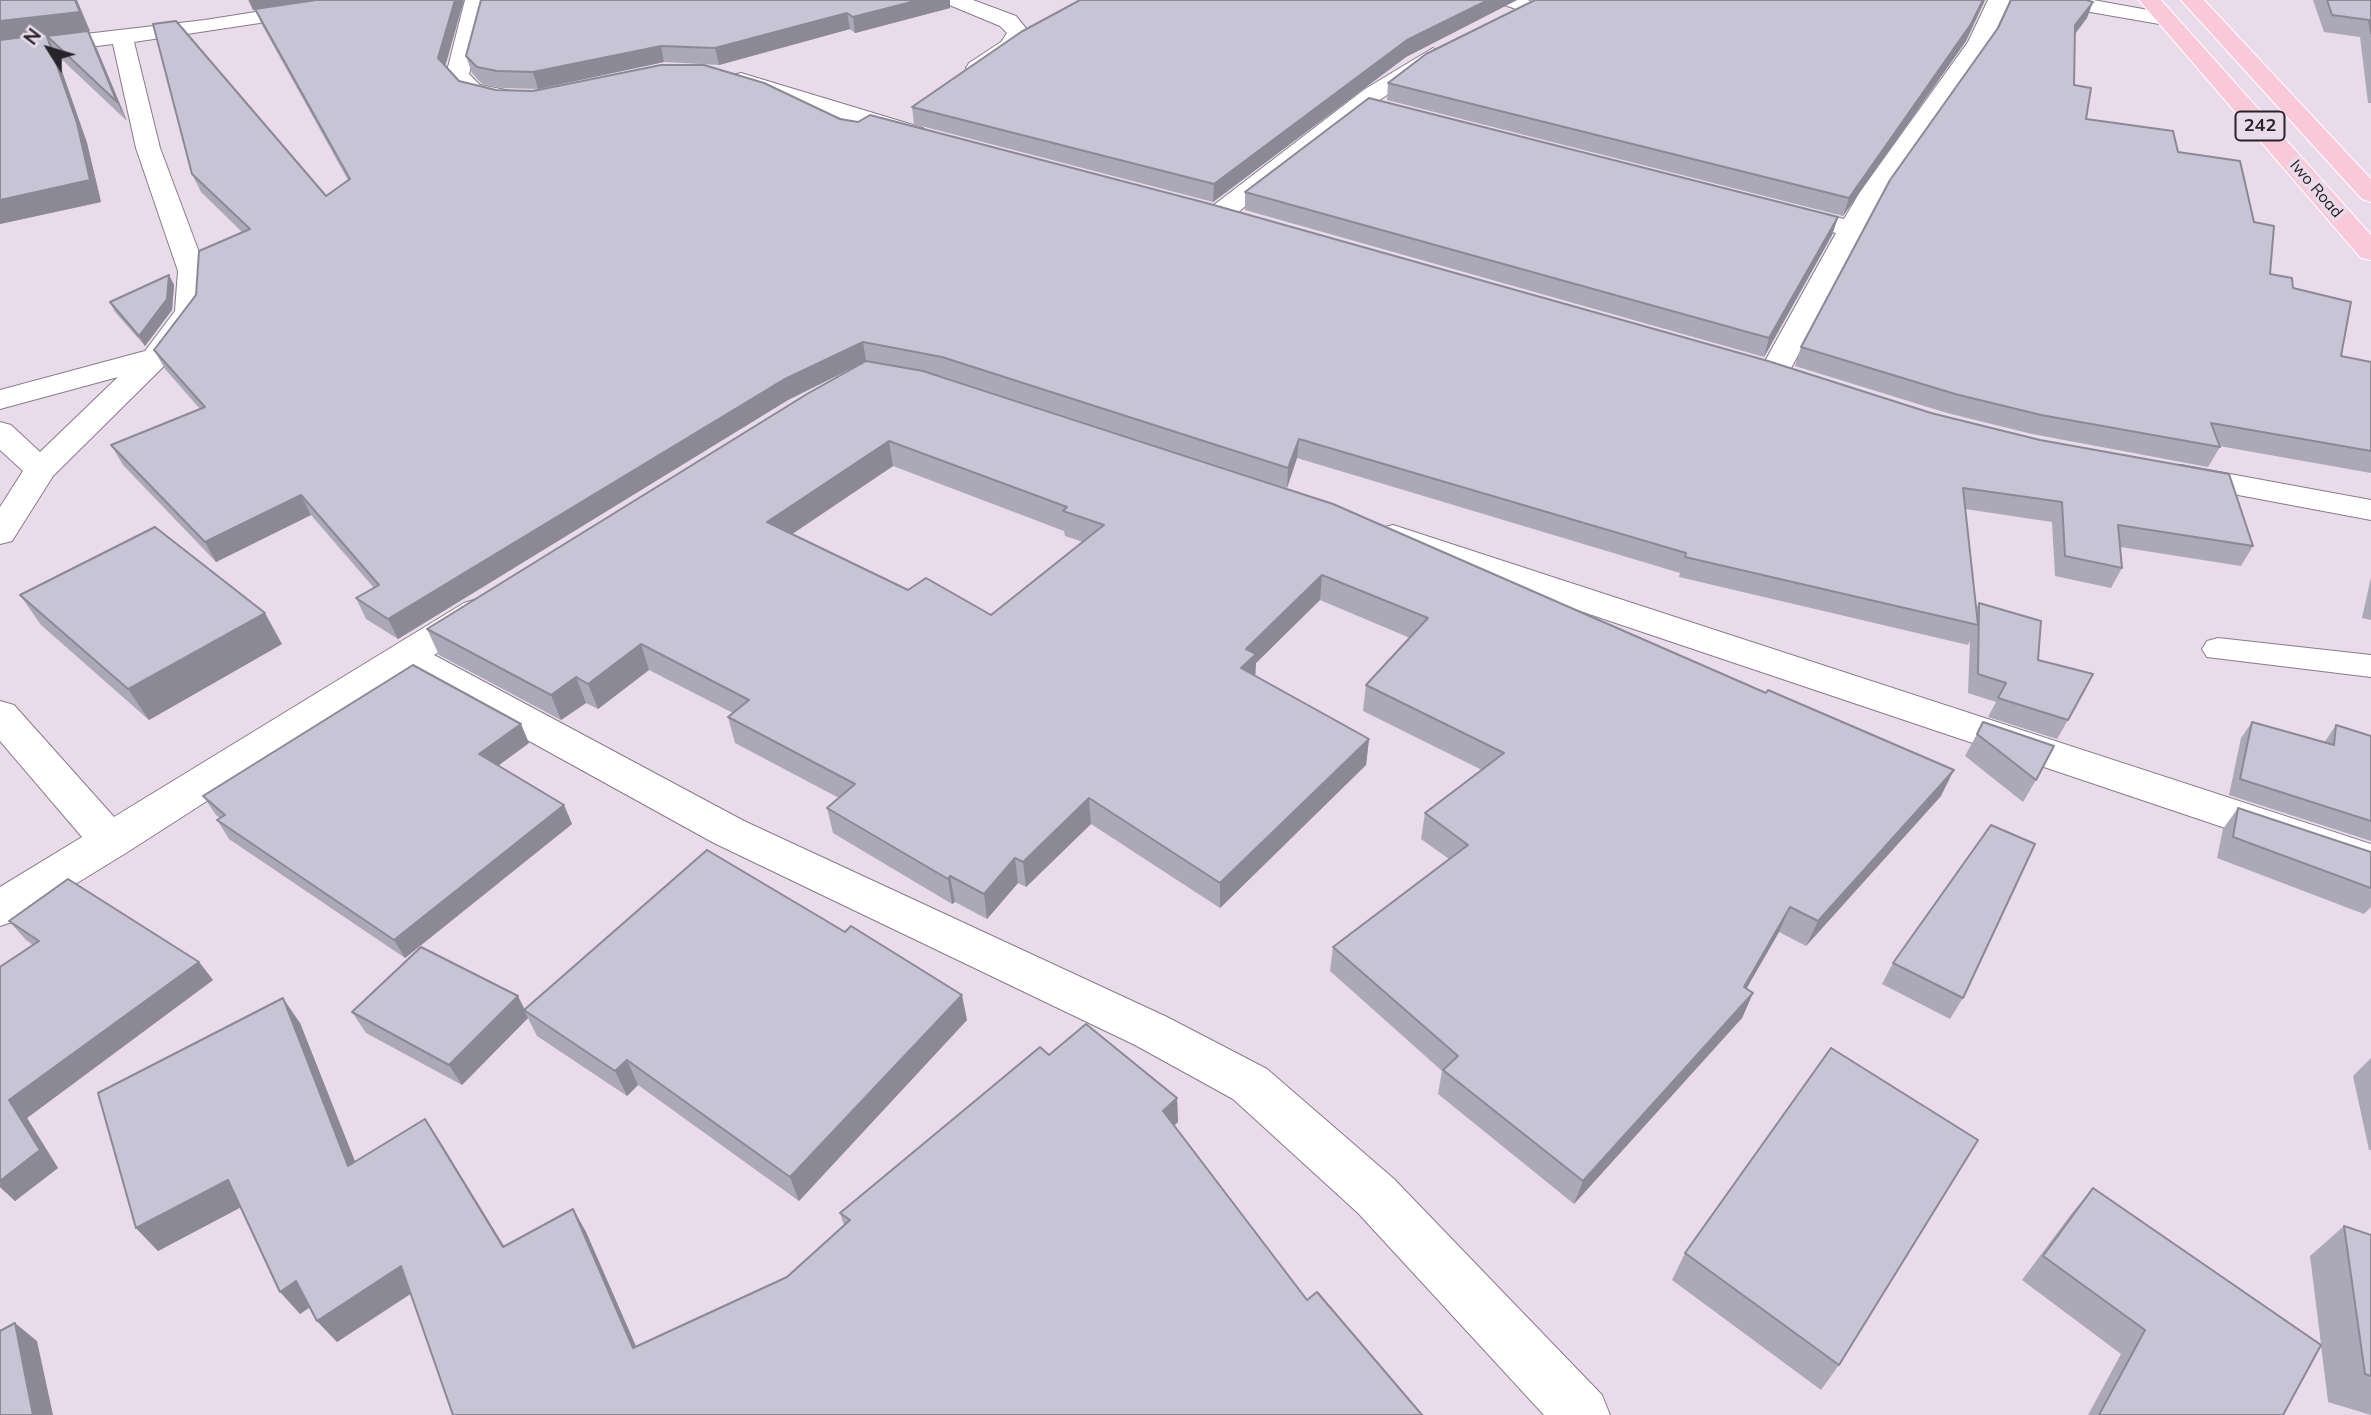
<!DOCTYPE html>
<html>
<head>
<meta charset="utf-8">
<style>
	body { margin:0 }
	#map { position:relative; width:2371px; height:1415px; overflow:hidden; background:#e9dbe9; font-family:Mulish,sans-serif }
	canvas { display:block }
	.north { position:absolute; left:14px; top:14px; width:70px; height:70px; -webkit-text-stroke:5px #e9dbe9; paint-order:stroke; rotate:307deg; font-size:19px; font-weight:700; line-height:28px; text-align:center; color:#282328 }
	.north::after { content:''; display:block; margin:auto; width:24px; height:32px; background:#282328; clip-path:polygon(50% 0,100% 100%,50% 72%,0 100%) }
</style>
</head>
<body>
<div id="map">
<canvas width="2371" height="1415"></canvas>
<div class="north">N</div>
</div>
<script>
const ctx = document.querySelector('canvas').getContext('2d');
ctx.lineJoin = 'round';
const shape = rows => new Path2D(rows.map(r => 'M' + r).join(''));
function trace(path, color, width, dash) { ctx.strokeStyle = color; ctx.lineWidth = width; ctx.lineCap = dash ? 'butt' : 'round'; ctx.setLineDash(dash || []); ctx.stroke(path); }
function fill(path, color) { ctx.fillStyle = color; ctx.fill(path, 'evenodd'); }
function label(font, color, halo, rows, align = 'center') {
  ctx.font = font + ' Mulish,sans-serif'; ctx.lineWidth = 7; ctx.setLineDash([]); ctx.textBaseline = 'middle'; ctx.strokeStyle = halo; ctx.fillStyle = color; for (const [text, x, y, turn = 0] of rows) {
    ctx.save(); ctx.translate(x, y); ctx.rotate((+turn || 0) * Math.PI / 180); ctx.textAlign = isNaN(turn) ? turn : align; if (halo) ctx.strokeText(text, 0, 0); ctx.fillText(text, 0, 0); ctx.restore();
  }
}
const lane = shape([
	[2218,638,2371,655,2371,677,2207,657,2202,649,2207,641,2218,638]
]);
const street = shape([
	[331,0,423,0,412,6,352,9,134,42,160,148,206,271,203,312,166,364,53,476,12,541,0,544,0,507,23,471,0,450,0,422,11,425,40,452,118,377,0,409,0,390,145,351,175,311,178,271,136,148,113,44,0,58,0,44,205,20,331,0],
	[465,0,487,0,469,74,480,85,521,93,525,98,521,103,513,105,465,96,446,75,465,0],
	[943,0,973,0,1016,16,1029,32,1018,51,985,73,969,73,966,68,969,63,1001,42,1007,33,1000,26,947,4,943,0],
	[1498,0,1528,0,1538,7,1527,13,1502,4,1498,0],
	[1988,0,2010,0,1990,43,1882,197,1789,372,1785,378,1774,381,1763,378,1759,372,1836,233,1775,218,1771,212,1775,206,1784,204,1844,219,1860,192,1968,42,1988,0],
	[2045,0,2093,0,2165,13,2176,19,2165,25,2056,6,2045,0],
	[1433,48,1444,55,1441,60,1381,99,1228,220,1210,220,1206,214,1210,208,1365,89,1433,48],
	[741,73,923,128,926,133,923,138,905,138,733,85,729,80,733,75,741,73],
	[2181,465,2371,500,2371,520,2169,482,2165,475,2169,468,2181,465],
	[1393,525,2371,844,2371,877,1381,544,1376,536,1381,528,1393,525],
	[477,599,490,603,495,611,490,619,434,655,744,821,1167,1017,1267,1069,1394,1179,1602,1395,1610,1415,1544,1415,1358,1213,1233,1099,1135,1045,714,843,406,673,126,853,15,921,0,926,0,887,82,837,0,741,0,701,14,705,114,817,464,603,477,599]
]);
const primary = shape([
	[2139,0,2161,0,2371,235,2371,260,2361,258,2139,0],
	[2181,0,2204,0,2371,179,2371,202,2362,199,2181,0]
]);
const wall = shape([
	[0,0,90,31,88,31,97,49,127,121,56,54,47,36,56,54,87,143,101,202,0,224],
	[248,0,314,0,446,67,459,81,496,90,840,119,2253,546,2241,566,2120,547,2122,568,2111,588,2055,576,2052,522,1965,509,1976,609,1979,603,2038,660,2068,720,2057,739,1988,717,1996,702,1968,693,1970,641,1968,645,1679,577,1680,573,1297,458,1287,488,945,377,933,374,1941,796,1806,946,1779,932,1746,989,1753,993,1742,1018,1574,1204,1438,1094,1442,1071,1330,971,1333,947,1449,859,1421,839,1425,813,1482,770,1363,711,1366,685,1410,638,1320,600,1256,663,1255,676,1369,739,1366,765,1220,908,1091,824,1026,887,1018,883,987,919,955,902,952,904,833,833,827,808,839,798,735,743,728,717,733,713,649,670,598,709,586,703,561,720,439,655,427,629,863,363,788,400,398,639,366,619,356,598,374,588,311,515,216,562,123,465,111,445,200,409,165,369,154,350,242,232,201,192,192,174,326,196,348,180,262,25,255,9,253,10],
	[893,466,1064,531,1065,536,1083,542,991,615,908,590,792,534],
	[481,0,950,0,950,8,855,33,850,29,719,65,664,62,538,89,502,88,482,84,472,73,466,56],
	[1080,0,1517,0,1406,57,1213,202,914,124,912,107],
	[1535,0,1985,0,1966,41,1843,216,1387,100,1388,83],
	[2313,0,2371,0,2371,103,2368,103,2360,37,2324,32],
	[2087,18,2075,33,2074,85,2086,119,2178,152,2254,222,2270,274,2293,288,2341,356,2371,362,2371,473,2219,446,2220,447,2208,467,2032,434,1947,413,1795,366,1801,347],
	[1245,192,1838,217,1832,235,1764,357,1245,210],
	[169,275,174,285,172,310,145,346,115,312,110,302],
	[2371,577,2371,620,2362,618],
	[20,595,282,644,149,720,41,625],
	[2252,722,2324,743,2336,725,2371,736,2371,841,2229,795,2241,738],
	[1977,734,2036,780,2023,802,1965,756],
	[529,743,498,766,564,805,572,824,405,958,229,839,217,820,220,818,216,815,203,796],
	[2238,808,2371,852,2371,907,2364,914,2217,858,2223,829],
	[9,921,199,962,213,980,27,1118,58,1168,15,1201,0,1187,0,967,33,945,26,940],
	[1893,963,1963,998,1950,1019,1882,984],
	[525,1010,967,1020,799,1201,638,1085,627,1096,537,1036,528,1018,462,1085,366,1033,352,1012],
	[300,1023,355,1162,425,1119,504,1246,573,1209,586,1232,636,1347,787,1277,844,1225,840,1213,1049,1055,1177,1098,1178,1122,1174,1125,1307,1300,1422,1415,453,1415,411,1294,337,1342,317,1321,310,1307,300,1314,241,1207,158,1251,136,1228],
	[2371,1058,2371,1150,2369,1150,2353,1076],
	[2093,1188,2321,1344,2310,1256,2344,1226,2371,1235,2371,1415,2328,1402,2321,1345,2283,1415,2088,1415,2121,1354,2022,1280,2072,1213],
	[1685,1253,1839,1365,1821,1390,1672,1280]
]);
const shadedWall = shape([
	[77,0,90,31,88,31,97,49,127,121,117,102,47,36,56,54,87,143,101,202,0,224,0,21],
	[249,0,314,0,253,10],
	[455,0,464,0,443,74,438,58],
	[919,0,950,0,950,8,855,33,853,17],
	[1488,0,1517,0,1406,57,1213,202,1214,184,1407,40],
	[1983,0,1985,0,1966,41,1843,216,1849,198],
	[2093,2,2087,18,2069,42,2075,25],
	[847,13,850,29,719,65,715,48],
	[661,46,664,62,538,89,533,72],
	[1838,217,1832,235,1764,357,1769,338],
	[169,275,174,285,172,310,145,346,139,336],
	[863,342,866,361,788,400,398,639,388,619,783,380],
	[1299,439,1297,458,1287,488,1288,468],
	[889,441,893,466,773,547,767,522],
	[301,495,311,515,216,562,205,542],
	[1322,575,1320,600,1256,663,1255,679,1241,668,1246,649],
	[265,613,282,644,149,720,128,689],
	[641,644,649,670,598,709,588,684],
	[576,677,586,703,561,720,551,695],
	[521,724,529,743,488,773,479,754],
	[1369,739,1366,765,1220,908,1220,883],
	[1954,770,1941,796,1806,946,1818,921],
	[1089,798,1091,824,1026,887,1023,862],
	[564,805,572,824,405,958,394,940],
	[1015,858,1018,883,987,919,984,894],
	[950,876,955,902,952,904,948,879],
	[1790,907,1779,932,1733,1012,1744,987],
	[199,962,213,980,27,1118,58,1168,15,1201,0,1187,9,1100],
	[1753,993,1742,1018,1574,1204,1583,1181],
	[962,995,967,1020,799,1201,790,1177],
	[518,996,526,1012,524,1010,528,1018,462,1085,449,1065],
	[283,998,300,1023,366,1189,348,1166],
	[627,1060,638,1085,627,1096,615,1071],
	[1177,1098,1178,1122,1164,1135,1163,1111],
	[425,1119,441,1143,518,1269,503,1247],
	[228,1180,249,1203,158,1251,136,1228],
	[573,1209,586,1232,646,1369,633,1348],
	[401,1266,419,1288,337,1342,317,1321],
	[296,1281,316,1303,300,1314,280,1292],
	[15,1323,37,1341,53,1415,33,1415]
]);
const building = shape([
	[0,0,75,0,80,12,0,21,0,0],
	[316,0,455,0,438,58,459,81,496,90,533,91,661,65,704,65,764,83,840,119,858,122,870,115,1210,204,1768,361,1931,413,2040,440,2229,474,2253,546,2118,525,2122,568,2065,556,2062,502,1963,488,1978,625,1685,557,1686,553,1299,439,1288,468,942,357,863,342,783,380,388,619,356,598,379,585,301,495,205,542,111,445,205,407,154,350,196,295,199,251,250,229,192,174,153,24,176,21,326,196,350,179,255,9,316,0],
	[481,0,919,0,853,17,847,13,715,48,661,46,533,72,497,71,477,67,466,56,481,0],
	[1080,0,1488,0,1407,40,1214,184,912,107,1021,32,1080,0],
	[1535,0,1983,0,1971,24,1849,198,1388,83,1426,54,1535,0],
	[2011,0,2086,0,2093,2,2075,25,2074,85,2091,88,2086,119,2173,131,2178,152,2240,161,2254,222,2274,226,2270,274,2292,278,2293,288,2351,302,2341,356,2371,362,2371,451,2211,423,2220,447,2041,415,1955,394,1801,347,1890,180,1998,28,2011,0],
	[2327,0,2371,0,2371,33,2369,20,2332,15,2327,0],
	[88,31,117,102,47,36,88,31],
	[46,34,77,123,90,180,0,200,0,40,46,34],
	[1369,98,1838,217,1769,338,1245,192,1369,98],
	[169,275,167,299,139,336,110,302,169,275],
	[866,361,923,371,1333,504,1766,693,1768,690,1954,770,1818,921,1790,907,1744,987,1753,993,1583,1181,1443,1070,1458,1056,1333,947,1468,845,1425,813,1504,753,1366,685,1428,618,1322,575,1246,649,1256,654,1241,668,1369,739,1220,883,1089,798,1023,862,1015,858,984,894,950,876,948,879,827,808,855,784,728,717,749,700,641,644,588,684,576,677,551,695,427,629,807,394,866,361],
	[889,441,1067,507,1063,511,1104,525,991,615,926,578,908,590,767,522,889,441],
	[155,527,265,613,128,689,20,595,155,527],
	[1979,603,2041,621,2038,660,2093,674,2068,720,1998,698,2006,683,1978,674,1979,603],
	[413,665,521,724,479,754,564,805,394,940,217,820,225,815,203,796,413,665],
	[1983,722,2054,746,2036,780,1977,734,1983,722],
	[2252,722,2334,745,2336,725,2371,736,2371,821,2240,779,2252,722],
	[2238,808,2371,852,2371,888,2233,837,2238,808],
	[1991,825,2035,844,1963,998,1893,963,1991,825],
	[707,850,845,932,851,926,962,995,790,1177,627,1060,615,1071,524,1010,707,850],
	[68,879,199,962,9,1100,40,1150,0,1181,0,967,39,941,9,921,68,879],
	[421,947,518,996,449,1065,352,1012,421,947],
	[283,998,348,1166,425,1119,503,1247,573,1209,633,1348,787,1277,850,1220,840,1213,1040,1047,1049,1055,1086,1024,1177,1098,1163,1111,1307,1300,1317,1292,1422,1415,453,1415,401,1266,317,1321,296,1281,280,1292,228,1180,136,1228,98,1093,283,998],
	[1831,1048,1978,1140,1839,1365,1685,1253,1831,1048],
	[2093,1188,2321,1345,2283,1415,2099,1415,2145,1330,2043,1256,2093,1188],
	[2344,1226,2371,1235,2371,1376,2365,1374,2344,1226],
	[15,1323,33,1415,0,1415,0,1331,15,1323]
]);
const farStreetnames = [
	["Iwo Road",2316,189,49]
];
const shields = [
	[2260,126,49]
];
const shieldNames = [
	["242",2260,126]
];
trace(lane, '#887c89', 2);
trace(street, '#887c89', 2);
trace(primary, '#fff', 2);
fill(lane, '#fff');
fill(street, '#fff');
fill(primary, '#f9c9d9');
fill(wall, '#aba9b7');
fill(shadedWall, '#8b8995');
fill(building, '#c7c4d5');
trace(building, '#8b8995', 2);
label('16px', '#282328', '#e9dbe9', farStreetnames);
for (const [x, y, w] of shields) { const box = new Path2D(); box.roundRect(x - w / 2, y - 14.5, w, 29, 5); ctx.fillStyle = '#e9dbe9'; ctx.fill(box); trace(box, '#282328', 2); }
label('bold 18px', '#282328', null, shieldNames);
</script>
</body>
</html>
